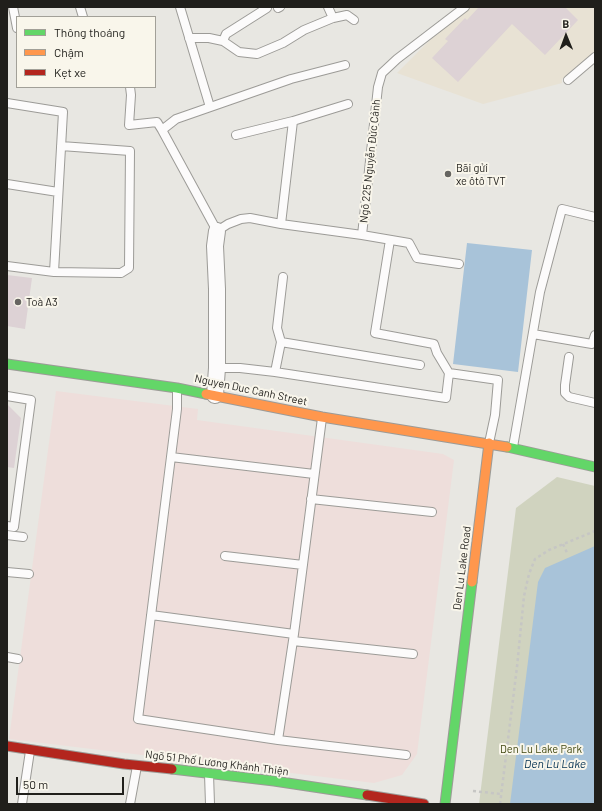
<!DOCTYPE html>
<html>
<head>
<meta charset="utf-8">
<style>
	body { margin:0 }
	#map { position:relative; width:602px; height:811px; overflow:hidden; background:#e8e7e2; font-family:Barlow,sans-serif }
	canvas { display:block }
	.frame { position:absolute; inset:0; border:8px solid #201f1b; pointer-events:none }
	.legend { position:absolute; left:16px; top:16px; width:140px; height:72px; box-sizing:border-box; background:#f9f6eb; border:1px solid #a2a098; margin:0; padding:5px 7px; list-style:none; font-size:12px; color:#201f1b }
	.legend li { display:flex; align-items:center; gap:8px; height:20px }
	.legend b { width:20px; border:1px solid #a2a098 }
	.north { position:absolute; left:546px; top:16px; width:40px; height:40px; -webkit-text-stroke:3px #f9f6eb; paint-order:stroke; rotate:359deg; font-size:11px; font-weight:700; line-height:16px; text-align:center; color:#201f1b }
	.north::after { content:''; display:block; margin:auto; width:14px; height:18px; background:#201f1b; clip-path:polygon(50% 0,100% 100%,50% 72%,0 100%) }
	.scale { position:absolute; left:16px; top:777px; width:108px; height:18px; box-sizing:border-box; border:2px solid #201f1b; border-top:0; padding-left:5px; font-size:12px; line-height:14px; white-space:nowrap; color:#201f1b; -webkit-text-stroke:3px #f9f6eb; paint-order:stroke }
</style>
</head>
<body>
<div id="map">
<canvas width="602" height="811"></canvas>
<div class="frame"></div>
<ul class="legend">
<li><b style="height:5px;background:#63d668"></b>Thông thoáng</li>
<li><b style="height:5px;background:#ff974d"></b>Chậm</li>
<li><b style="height:5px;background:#b3261e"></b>Kẹt xe</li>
</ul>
<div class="north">B</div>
<div class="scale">50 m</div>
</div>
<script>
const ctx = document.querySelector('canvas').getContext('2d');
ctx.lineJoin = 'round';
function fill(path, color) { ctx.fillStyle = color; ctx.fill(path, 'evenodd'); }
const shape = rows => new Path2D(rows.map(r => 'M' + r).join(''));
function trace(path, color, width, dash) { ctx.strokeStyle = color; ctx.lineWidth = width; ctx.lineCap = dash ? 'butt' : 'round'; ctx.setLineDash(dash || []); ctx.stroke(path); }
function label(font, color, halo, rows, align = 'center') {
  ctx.font = font + ' Barlow,sans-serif'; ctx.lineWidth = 4; ctx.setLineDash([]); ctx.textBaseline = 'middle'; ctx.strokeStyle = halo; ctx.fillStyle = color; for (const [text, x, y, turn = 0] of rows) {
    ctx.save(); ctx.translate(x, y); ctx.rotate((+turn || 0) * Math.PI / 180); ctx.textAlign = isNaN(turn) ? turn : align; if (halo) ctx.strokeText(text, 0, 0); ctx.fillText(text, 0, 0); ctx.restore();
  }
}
const commercial = shape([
	[470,7,595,7,595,52,562,79,562,83,483,104,397,73,434,36]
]);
const industrial = shape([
	[56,391,198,409,197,420,443,454,454,460,417,754,402,775,374,783,9,739]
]);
const green = shape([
	[557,477,595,486,595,804,479,804,516,508]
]);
const water = shape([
	[467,243,532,250,518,372,453,364],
	[595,546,595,804,510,804,538,582,545,568]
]);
const building = shape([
	[479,7,565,7,578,20,545,55,512,24,458,82,432,58,448,41,445,39,465,18,467,20],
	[7,275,32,278,25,329,7,326],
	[7,404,21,418,14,468,7,467]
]);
const path = shape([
	[563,544,568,555],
	[473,791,501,794],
	[500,804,517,667,524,596,529,574,535,559,549,550,595,531]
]);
const lane = shape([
	[13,7,17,28],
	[80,7,83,17],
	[180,7,210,107],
	[328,7,333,18],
	[278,8,280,7],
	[189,38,209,38,223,41,239,52,257,54,283,43,304,30,333,18,347,15,354,20],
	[223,41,226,34,267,8],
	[345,65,291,79,176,119,162,130,217,231,228,224,241,219,250,218,281,224,362,235,378,87,382,73,397,59,465,7],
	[568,80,595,57],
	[130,87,131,95,129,125,157,122,162,130],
	[7,103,63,112,54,272],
	[236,135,293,121,348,104],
	[7,184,58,192],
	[281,224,293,121],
	[362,235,409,243,417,258,459,264],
	[390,240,375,333,434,344,437,353,449,373],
	[7,266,54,272,121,273,129,268,130,151,61,146],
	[533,334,592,344,595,335],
	[281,342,277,328,283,277],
	[569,357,565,385,565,393,569,397,595,403],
	[217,368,240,368,275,372,446,398,449,373,498,380,495,415,489,443],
	[275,372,281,342,420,365],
	[177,388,177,409,138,719,278,740,406,755],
	[7,396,31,400,14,527,7,526],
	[513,447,540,292,562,209,595,217],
	[171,457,314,474],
	[311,499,432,512],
	[7,535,23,537],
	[225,556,303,565],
	[7,572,29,574],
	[151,615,294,634],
	[293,641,413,654],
	[7,657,18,659],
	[278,740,294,634,322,418],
	[209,774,210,804],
	[22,804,30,751],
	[130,804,137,766]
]);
const street = shape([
	[215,395,217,368,217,289,215,246,217,231]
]);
const fast = shape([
	[7,364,177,388,206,394],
	[507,447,595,467],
	[172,769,274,781,367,795],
	[445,804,472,582]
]);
const slow = shape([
	[206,394,322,417,507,447],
	[472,582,489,443]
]);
const jam = shape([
	[7,746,124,764,172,769],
	[367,795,424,804]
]);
const markers = [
	[448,174,4,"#666561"],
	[18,302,4,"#666561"]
];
const streetNames = [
	["Ngõ 225 Nguyễn Đức Cảnh",370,161,-84],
	["Nguyen Duc Canh Street",251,390,12],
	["Den Lu Lake Road",462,568,-83],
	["Ngõ 51 Phố Lương Khánh Thiện",217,763,7]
];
const poiNames = [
	["Bãi gửi",456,168],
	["xe ôtô TVT",456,181],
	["Toà A3",26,302]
];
const parkNames = [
	["Den Lu Lake Park",541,749]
];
const waterNames = [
	["Den Lu Lake",555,764]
];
fill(commercial, '#e8e2d4');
fill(industrial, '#eededb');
fill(green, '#d0d3bf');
fill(water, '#a8c3d9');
fill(building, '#ddd2d5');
trace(lane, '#9c9b97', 10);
trace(street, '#9c9b97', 18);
trace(fast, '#9c9b97', 11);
trace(slow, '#9c9b97', 11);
trace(jam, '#9c9b97', 11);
trace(path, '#c6c6c4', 2.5, [3, 3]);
trace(lane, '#fcfbfb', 8);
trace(street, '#fcfbfb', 16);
trace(fast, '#63d668', 9);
trace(slow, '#ff974d', 9);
trace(jam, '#b3261e', 9);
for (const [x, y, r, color] of markers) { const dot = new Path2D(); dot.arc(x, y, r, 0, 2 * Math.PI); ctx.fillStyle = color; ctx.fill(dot); trace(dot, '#f9f6eb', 1.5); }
label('11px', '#201f1b', '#f9f6eb', streetNames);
label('11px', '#201f1b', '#f9f6eb', poiNames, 'left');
label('11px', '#414811', '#f9f6eb', parkNames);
label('italic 12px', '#002f50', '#f9f6eb', waterNames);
</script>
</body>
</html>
